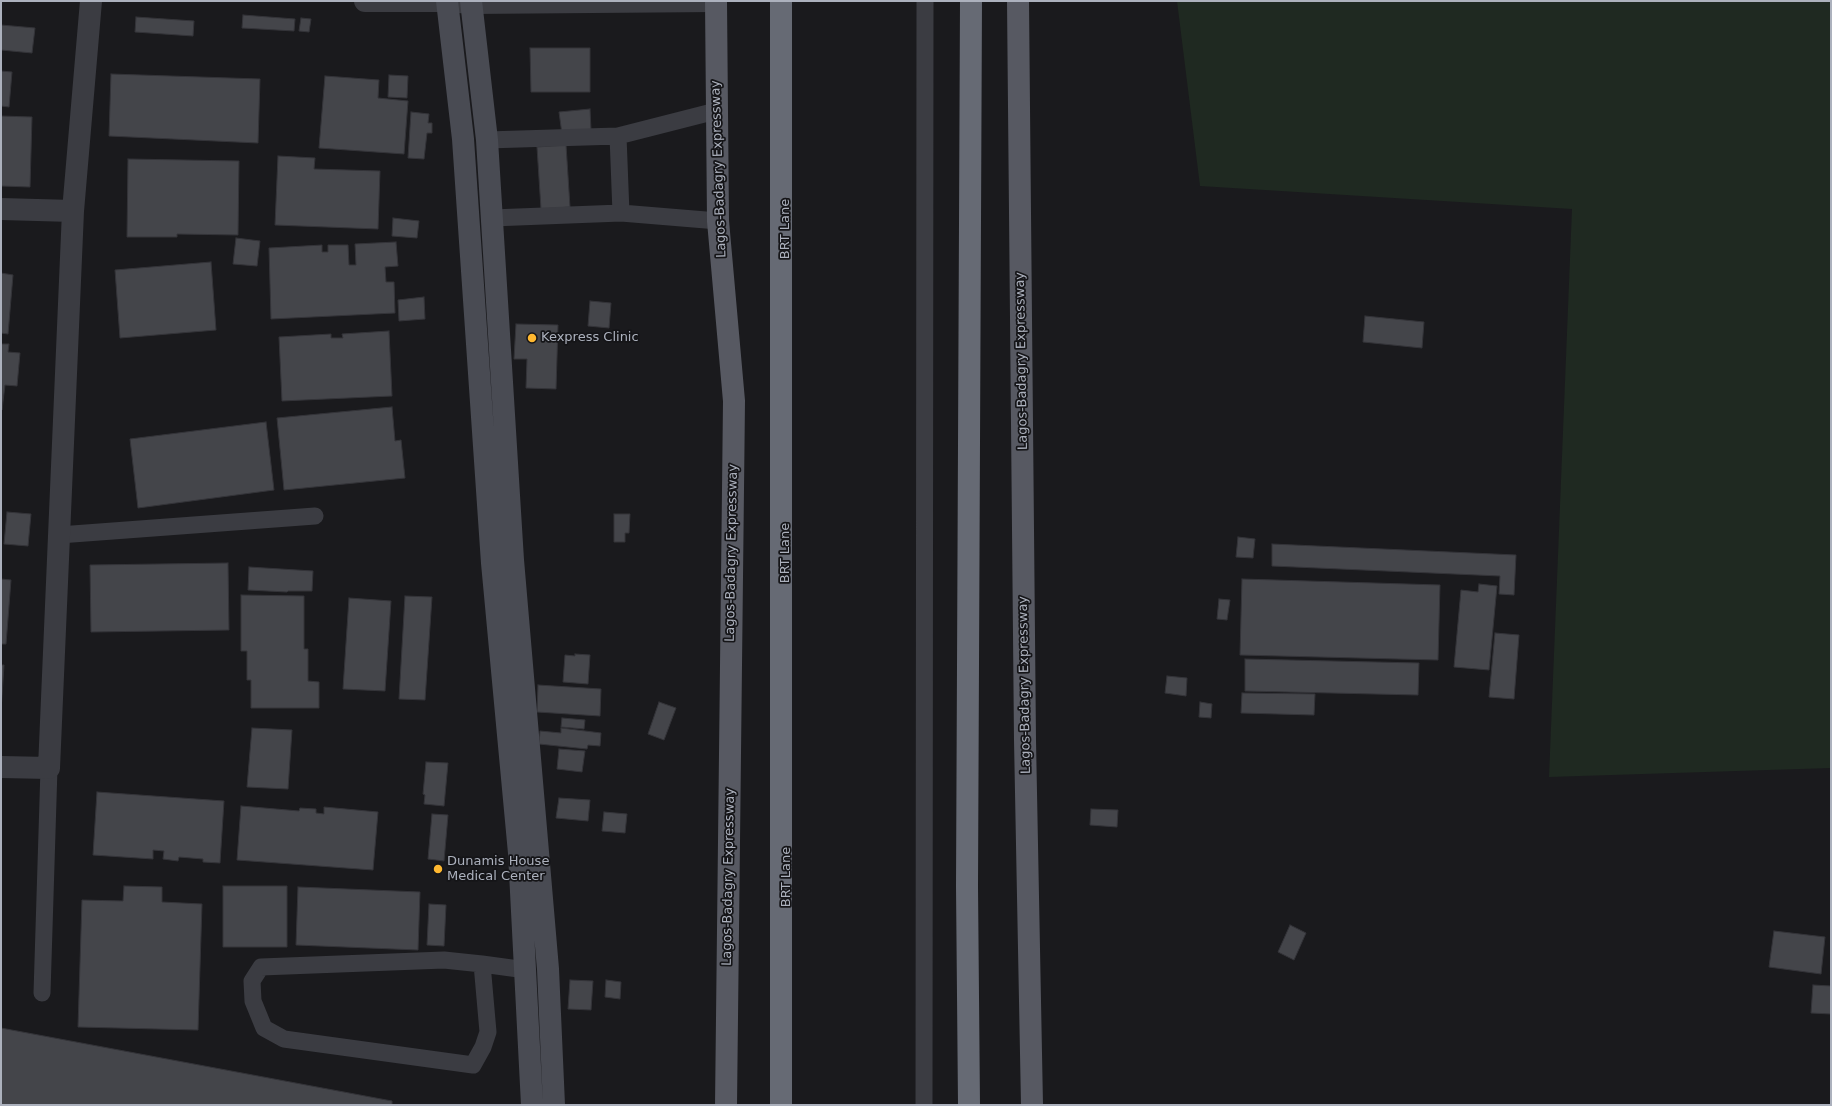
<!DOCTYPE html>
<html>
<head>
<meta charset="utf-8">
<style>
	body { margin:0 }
	#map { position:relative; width:1832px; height:1106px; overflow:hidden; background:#1a1a1d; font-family:"DejaVu Sans",sans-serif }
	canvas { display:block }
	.frame { position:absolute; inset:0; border:2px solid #acb1bd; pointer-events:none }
</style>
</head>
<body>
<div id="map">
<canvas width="1832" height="1106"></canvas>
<div class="frame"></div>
</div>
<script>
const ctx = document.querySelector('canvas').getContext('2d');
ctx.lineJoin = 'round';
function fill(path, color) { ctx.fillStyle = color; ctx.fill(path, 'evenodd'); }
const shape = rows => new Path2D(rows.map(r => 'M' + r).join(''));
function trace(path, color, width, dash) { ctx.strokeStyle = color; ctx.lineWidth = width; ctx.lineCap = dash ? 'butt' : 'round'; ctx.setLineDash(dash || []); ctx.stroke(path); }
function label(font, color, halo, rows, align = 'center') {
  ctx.font = font + ' "DejaVu Sans",sans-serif'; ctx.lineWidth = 3.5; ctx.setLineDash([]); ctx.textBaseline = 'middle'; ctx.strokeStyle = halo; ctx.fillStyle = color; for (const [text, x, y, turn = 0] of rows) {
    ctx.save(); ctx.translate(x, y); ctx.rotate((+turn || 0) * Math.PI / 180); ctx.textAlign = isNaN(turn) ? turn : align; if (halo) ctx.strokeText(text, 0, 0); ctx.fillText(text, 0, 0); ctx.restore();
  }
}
const green = shape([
	[1177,1,1831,1,1831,768,1549,777,1572,209,1200,186]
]);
const building = shape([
	[243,15,295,19,294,31,242,28,243,15],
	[136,17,194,21,193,36,135,32,136,17],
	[301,18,311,19,309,32,299,31,301,18],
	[1,25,35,28,32,53,1,50,1,25],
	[530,48,590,48,590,92,531,92,530,48],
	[1,71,12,72,9,107,1,106,1,71],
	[111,74,260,79,258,143,109,136,111,74],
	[389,75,408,76,407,98,388,97,389,75],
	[325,76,379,80,378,98,408,101,404,154,319,148,325,76],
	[590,109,591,130,562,134,559,112,590,109],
	[411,112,429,114,428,123,432,123,432,133,427,133,424,159,408,158,411,112],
	[1,116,32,117,30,187,1,186,1,116],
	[566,145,570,207,541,209,537,147,566,145],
	[278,156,315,158,314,169,380,171,378,229,275,225,278,156],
	[128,159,239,161,238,235,177,234,177,237,127,237,128,159],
	[393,218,419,221,417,238,392,236,393,218],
	[236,238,260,241,257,266,233,264,236,238],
	[396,242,398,266,385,267,386,282,394,282,395,313,271,319,269,248,322,245,322,252,328,252,328,245,348,245,349,265,356,265,355,244,396,242],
	[211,262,216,330,120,338,115,270,211,262],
	[1,273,13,275,8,334,1,333,1,273],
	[424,297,425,319,399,321,398,300,424,297],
	[590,301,611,303,609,328,588,326,590,301],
	[1365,316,1424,322,1422,348,1363,342,1365,316],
	[516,324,558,325,556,389,526,388,527,359,514,359,516,324],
	[389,331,392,396,282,401,279,337,331,334,331,338,343,338,342,334,389,331],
	[1,344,9,344,8,352,20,353,17,386,5,385,2,410,1,344],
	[392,407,395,441,401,440,405,478,284,490,277,418,392,407],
	[266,422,274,490,138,508,130,439,266,422],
	[7,512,31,514,28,546,4,544,7,512],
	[614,514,630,514,629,533,625,533,625,542,614,542,614,514],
	[1238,537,1255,539,1253,558,1236,557,1238,537],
	[1272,544,1516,555,1514,595,1499,594,1500,576,1272,566,1272,544],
	[228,563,229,630,91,632,90,565,228,563],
	[249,567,313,571,312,591,288,591,287,592,248,590,249,567],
	[1,579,11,580,6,644,1,644,1,579],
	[1242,579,1440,585,1438,660,1240,655,1242,579],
	[1479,584,1497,586,1489,670,1454,667,1461,590,1478,592,1479,584],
	[241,595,304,596,304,649,308,649,308,681,319,682,319,708,251,708,251,680,247,680,247,651,241,651,241,595],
	[405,596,432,597,425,700,399,699,405,596],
	[349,598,391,601,385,691,343,689,349,598],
	[1219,599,1230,600,1227,620,1217,619,1219,599],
	[1495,633,1519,635,1514,699,1489,697,1495,633],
	[575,654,590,655,588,684,563,682,565,655,575,656,575,654],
	[1245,659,1419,663,1418,695,1245,691,1245,659],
	[1,665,4,665,1,711,1,665],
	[1167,676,1187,678,1186,696,1165,693,1167,676],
	[538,685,601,689,600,716,537,712,538,685],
	[1242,693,1315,694,1314,715,1241,713,1242,693],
	[659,702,676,708,664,740,648,734,659,702],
	[1200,702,1212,704,1211,718,1199,717,1200,702],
	[562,718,585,720,584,729,561,727,562,718],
	[252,728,292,730,288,789,247,787,252,728],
	[561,728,601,733,600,746,588,745,587,749,539,744,540,731,561,733,561,728],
	[559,749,585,751,582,772,557,769,559,749],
	[426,762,448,763,444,806,424,804,425,795,423,794,426,762],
	[97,792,224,801,220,863,203,862,203,859,179,857,178,861,163,859,164,851,153,850,153,859,93,855,97,792],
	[559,798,590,800,588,821,556,818,559,798],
	[241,806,299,811,300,808,316,809,316,813,324,814,324,807,378,812,373,870,237,860,241,806],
	[1091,809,1118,810,1117,827,1090,825,1091,809],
	[604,812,627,814,625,833,602,831,604,812],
	[432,814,448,815,444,861,428,859,432,814],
	[124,886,162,887,162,902,202,904,198,1030,78,1027,82,900,123,901,124,886],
	[223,886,287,886,287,947,223,947,223,886],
	[298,887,420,892,418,950,296,945,298,887],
	[429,904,446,905,444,946,427,945,429,904],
	[1290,925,1306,933,1294,960,1278,952,1290,925],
	[1774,931,1825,937,1821,974,1769,967,1774,931],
	[570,980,593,981,591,1010,568,1009,570,980],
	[606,980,621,982,620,999,605,997,606,980],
	[1813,985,1831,986,1831,1014,1811,1013,1813,985],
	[1,1028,392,1101,392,1105,1,1105,1,1028]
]);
const service = shape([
	[618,136,621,213],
	[487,140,618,136,716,111],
	[492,218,621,213,718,221],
	[59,535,315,516],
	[482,964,488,1032,483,1047,473,1065,284,1039,264,1028,253,1001,252,981,261,967,444,960,482,964,526,970],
	[42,993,49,768],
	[924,1105,925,1]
]);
const minor = shape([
	[365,1,447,1,471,3,716,1],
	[1,209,73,211],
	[1,767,49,768,73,211,91,1]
]);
const secondary = shape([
	[447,1,463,139,492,563,519,853,532,1105],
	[471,1,487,140,513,560,548,969,554,1105]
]);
const primary = shape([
	[716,1,718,221,734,401,726,1105],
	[1018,1,1025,740,1032,1105]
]);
const motorway = shape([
	[781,1,781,1105],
	[969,1105,967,886,971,1]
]);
const markers = [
	[532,338,5,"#ffb830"],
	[438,869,5,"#ffb830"]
];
const streetNames = [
	["Lagos-Badagry Expressway",719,169,-92],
	["BRT Lane",786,229,-90],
	["Lagos-Badagry Expressway",1022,361,-91],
	["Lagos-Badagry Expressway",732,553,-89],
	["BRT Lane",786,553,-90],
	["Lagos-Badagry Expressway",1025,685,-91],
	["Lagos-Badagry Expressway",729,877,-89],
	["BRT Lane",787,877,-90]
];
const poiNames = [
	["Kexpress Clinic",541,338],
	["Dunamis House",447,862],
	["Medical Center",447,877]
];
fill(green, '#1f2921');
fill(building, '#44454a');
trace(building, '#343439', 1);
trace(service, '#3b3c42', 17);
trace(minor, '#3b3c42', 22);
trace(secondary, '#494b53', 22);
trace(primary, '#575962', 22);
trace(motorway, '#666a74', 22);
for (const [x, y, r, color] of markers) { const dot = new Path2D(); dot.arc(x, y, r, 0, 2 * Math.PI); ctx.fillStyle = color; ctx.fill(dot); trace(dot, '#151518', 1.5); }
label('13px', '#acb1bd', '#151518', streetNames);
label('13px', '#acb1bd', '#151518', poiNames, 'left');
</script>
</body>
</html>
